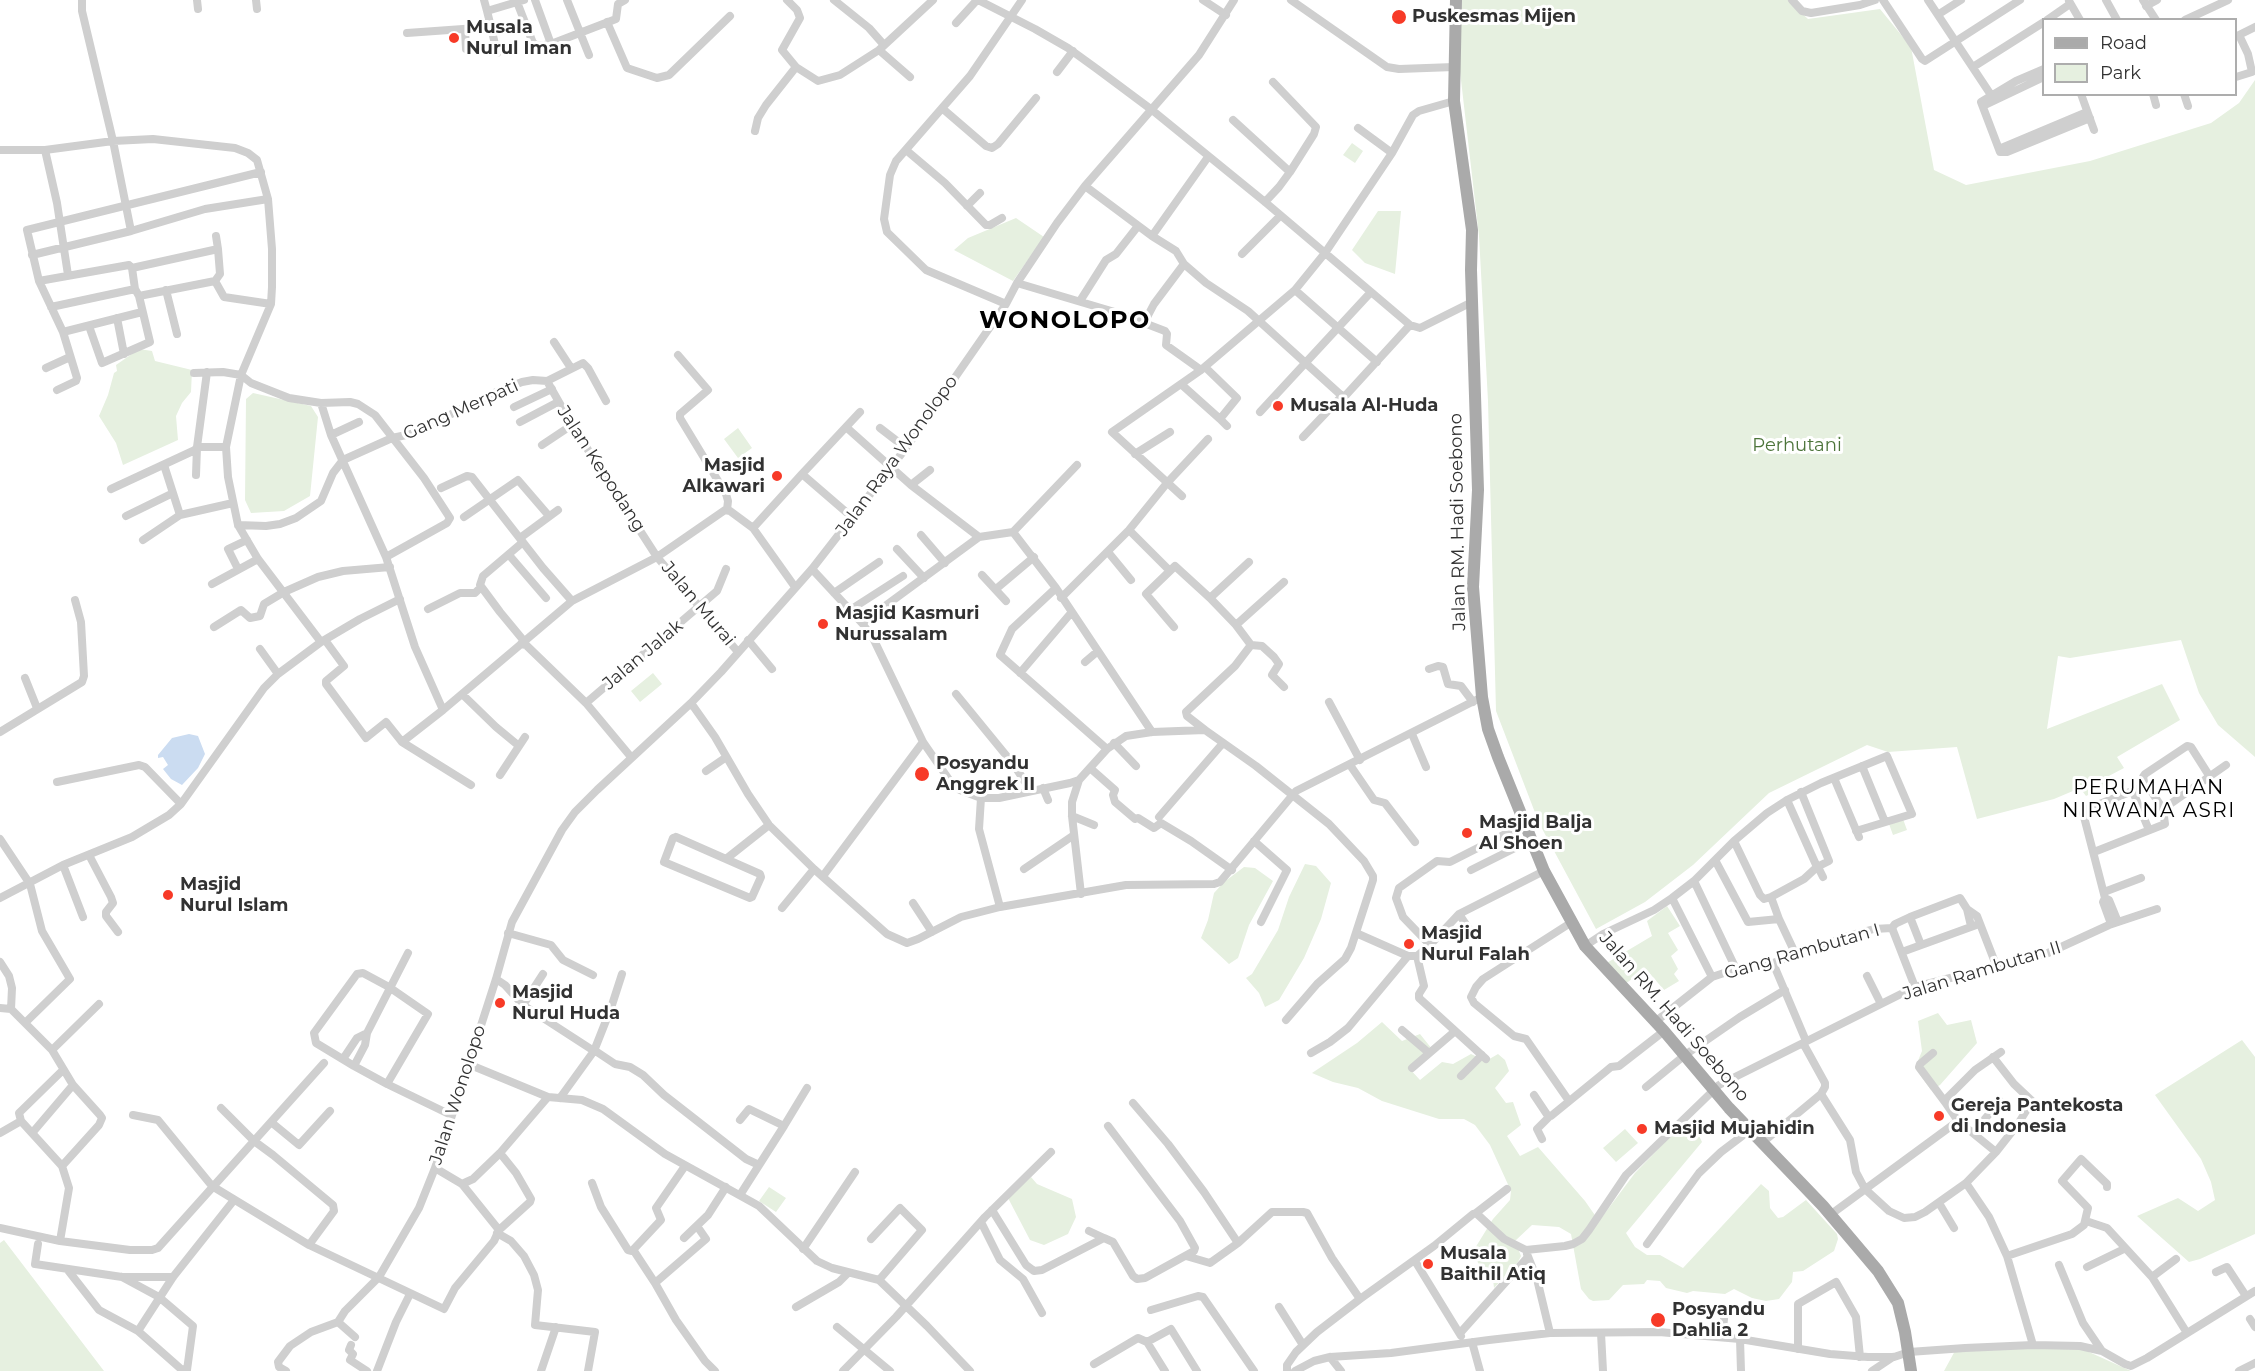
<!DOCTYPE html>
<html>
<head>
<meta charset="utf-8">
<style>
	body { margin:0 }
	#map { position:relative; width:2255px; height:1371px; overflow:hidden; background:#fff; font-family:Montserrat,sans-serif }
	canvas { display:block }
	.legend { position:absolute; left:2042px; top:18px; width:195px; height:78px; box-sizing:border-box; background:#fff; border:2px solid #adadad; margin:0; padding:8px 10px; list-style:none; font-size:18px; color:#323232 }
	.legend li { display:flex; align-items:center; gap:12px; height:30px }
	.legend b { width:30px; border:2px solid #adadad }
</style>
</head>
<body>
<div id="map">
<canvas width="2255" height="1371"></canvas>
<ul class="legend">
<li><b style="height:8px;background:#aaa"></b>Road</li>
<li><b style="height:16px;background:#e6f0e0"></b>Park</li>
</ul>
</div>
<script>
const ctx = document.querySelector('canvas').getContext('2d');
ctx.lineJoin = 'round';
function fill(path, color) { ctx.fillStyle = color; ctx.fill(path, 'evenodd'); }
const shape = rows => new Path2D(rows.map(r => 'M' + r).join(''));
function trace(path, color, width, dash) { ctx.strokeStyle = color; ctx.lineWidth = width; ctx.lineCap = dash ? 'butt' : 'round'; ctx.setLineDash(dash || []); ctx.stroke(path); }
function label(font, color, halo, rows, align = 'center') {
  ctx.font = font + ' Montserrat,sans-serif'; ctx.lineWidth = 6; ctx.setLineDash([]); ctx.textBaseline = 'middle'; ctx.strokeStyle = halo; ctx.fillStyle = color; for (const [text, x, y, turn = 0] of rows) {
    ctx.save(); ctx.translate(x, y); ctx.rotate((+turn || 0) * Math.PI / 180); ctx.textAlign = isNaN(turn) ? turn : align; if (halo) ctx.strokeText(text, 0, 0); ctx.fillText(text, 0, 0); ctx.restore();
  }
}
const green = shape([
	[1462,0,1788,0,1808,19,1880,9,1911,47,1934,170,1966,185,2090,161,2211,123,2239,103,2255,80,2255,757,2218,725,2199,693,2181,640,2070,658,2058,656,2047,729,2162,684,2180,720,2117,757,2124,768,2105,778,2103,788,2086,796,2080,788,2054,799,1977,819,1957,747,1888,752,1867,745,1769,793,1693,865,1645,902,1596,929,1539,823,1496,711,1488,401,1479,236,1458,54],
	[1352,143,1363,151,1355,163,1343,155],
	[1378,211,1401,211,1395,274,1365,263,1352,250],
	[1016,218,1044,237,1013,281,954,250,968,238],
	[139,349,152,351,155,361,192,370,191,392,182,403,176,416,178,440,123,465,116,443,99,416,108,395,114,373,117,371,116,365],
	[253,393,311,406,318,417,310,496,284,511,251,513,245,500,246,399],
	[738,428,752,448,738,458,724,439],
	[653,673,662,684,640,702,631,691],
	[1903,819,1907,830,1893,835,1889,824],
	[1305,864,1316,866,1331,883,1321,919,1304,958,1279,1000,1265,1007,1259,993,1246,978,1252,974,1278,930,1289,897],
	[1244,867,1255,868,1273,881,1249,925,1238,958,1229,964,1201,938,1208,920,1214,893,1224,882],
	[1667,906,1680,926,1668,933,1678,950,1671,956,1678,969,1674,974,1679,981,1664,990,1646,969,1625,984,1605,964,1652,936,1647,921],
	[1938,1013,1947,1025,1971,1020,1977,1043,1940,1085,1931,1090,1915,1068,1922,1051,1918,1021],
	[1382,1022,1402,1041,1420,1034,1432,1049,1409,1068,1420,1080,1442,1062,1453,1064,1471,1054,1486,1061,1498,1054,1505,1060,1509,1071,1495,1088,1506,1103,1513,1102,1521,1125,1507,1136,1520,1156,1538,1147,1585,1201,1599,1221,1635,1173,1668,1139,1692,1121,1702,1142,1626,1233,1635,1247,1647,1255,1660,1255,1683,1268,1761,1184,1769,1191,1770,1208,1778,1218,1783,1217,1806,1200,1837,1234,1838,1239,1834,1251,1803,1271,1793,1272,1792,1282,1779,1299,1766,1301,1752,1298,1734,1289,1725,1294,1693,1291,1687,1293,1666,1288,1660,1281,1647,1280,1644,1284,1623,1285,1609,1300,1593,1301,1589,1299,1581,1289,1571,1234,1559,1227,1532,1225,1515,1241,1521,1256,1518,1262,1494,1288,1493,1279,1480,1266,1472,1253,1493,1219,1510,1200,1511,1191,1490,1145,1475,1125,1464,1119,1439,1119,1382,1101,1358,1088,1333,1082,1312,1073,1357,1043],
	[2242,1040,2255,1057,2255,1234,2200,1259,2189,1262,2137,1216,2178,1198,2198,1211,2215,1200,2211,1182,2201,1159,2155,1095],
	[1625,1129,1638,1143,1616,1162,1603,1148],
	[1031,1177,1037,1184,1072,1199,1076,1217,1068,1234,1044,1245,1030,1240,1008,1198],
	[769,1187,786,1198,776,1212,759,1201],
	[4,1240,104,1371,0,1371,0,1243],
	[2078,1347,2131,1371,1944,1371,1956,1349]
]);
const water = shape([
	[189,734,198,736,205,754,198,768,182,785,171,779,163,769,168,765,163,757,158,758,158,755,172,738]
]);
const minor = shape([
	[82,0,82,11,113,141,131,231],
	[197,0,198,9],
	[256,0,257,9],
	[484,0,487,11],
	[535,0,551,44,616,19,618,4,625,0],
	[567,0,589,55],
	[787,0,797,10,800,18,782,50,796,67,818,81,840,75,879,50,933,0],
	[834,0,869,28,884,45],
	[978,0,1035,29,1068,48,1097,69,1152,110,1265,202,1410,325,1420,328,1472,302],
	[1203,0,1226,15],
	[1291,0,1387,67,1399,69,1454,67],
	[1792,0,1802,11,1811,13,1860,5,1875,0],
	[1883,0,1922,59,1925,61,2020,0],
	[1928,0,1991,95],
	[2106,0,2117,20],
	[2143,0,2156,20],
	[2069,1,2080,20],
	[517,2,533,43,538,46,551,44],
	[2146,6,2157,0],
	[1939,14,1961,0],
	[2047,20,2070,4],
	[2185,20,2228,0],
	[607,22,627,68,657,78,669,75,730,16],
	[956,23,977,0],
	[491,27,497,53],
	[465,30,466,49],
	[407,33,491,27,487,11,524,0],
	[2237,36,2255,27],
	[879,50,910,77],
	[1973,67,2044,22],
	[2044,69,2016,81,1981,102,2000,152,2007,152,2090,118],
	[1057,72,1073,51],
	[2236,77,2252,72,2248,54,2239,35],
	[2081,94,2094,130],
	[2153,94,2156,105],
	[2184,94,2188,106],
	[1983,106,2044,77],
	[943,109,986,146,992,148,998,144,1036,98],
	[1233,120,1290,172,1314,134,1316,127,1273,82],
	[1358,128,1392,153],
	[755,131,758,118,766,105,796,67],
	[1999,149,2087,112],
	[0,150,45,150,113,141,153,139,235,148,248,153,257,160,268,199,272,249,272,287,271,304,241,375,226,447,228,477,238,525,258,559,321,642],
	[45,150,57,203,68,275],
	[906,150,945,183,986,225,990,225,1002,218],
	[1085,186,1152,236,1176,251,1184,264,1206,283,1248,311,1342,396],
	[1265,202,1279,187,1290,172],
	[967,206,980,193],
	[216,236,218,249],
	[1152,236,1208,157],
	[1242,254,1280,216],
	[32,255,131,231,205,209,268,199],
	[132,268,218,249,220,274,215,281],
	[39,281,129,265,132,268,135,289,139,296,150,342,102,363,89,326],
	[1017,283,1118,313,1165,331,1167,334,1166,345,1201,370],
	[166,290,177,334],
	[1295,290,1377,362],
	[139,296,215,281,224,297,271,304],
	[1080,301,1106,260,1116,254,1138,226],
	[1006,304,926,270,887,232,884,219,890,175,896,161,970,76,1022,0],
	[51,307,135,289],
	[117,318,124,354],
	[1144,323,1154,304,1184,264],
	[63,332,142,312],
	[554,342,571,368],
	[678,355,708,390,680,414,680,418,726,494,728,501,727,510],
	[46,368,70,357],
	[194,373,223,372,241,375,251,383,289,398,321,403,350,402,358,404,375,415,424,478,450,518,447,523,386,557],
	[547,381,572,425,657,557,738,652],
	[547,381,583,363,588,368,606,401],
	[1182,385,1220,419,1237,398,1205,367],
	[57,390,76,381,77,378,63,332,39,281,27,230,261,172],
	[321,403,331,435,386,557,415,647,443,710,572,601,657,557,725,510,730,511,753,528,795,587],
	[514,407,552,389],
	[1260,412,1371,292],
	[1220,419,1227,426],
	[520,422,558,402],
	[846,427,911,485,979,537],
	[880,428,906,448],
	[331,435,359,422],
	[1303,437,1342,396,1346,395,1410,325],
	[542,445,572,425],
	[1135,454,1170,432],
	[164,465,180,515],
	[802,474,860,412],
	[196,475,197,447,207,372],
	[911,485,930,470],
	[441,488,467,476,472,477,543,568,572,601],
	[111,489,195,450,197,447,226,447],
	[1182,496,1112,432,1201,370,1295,290,1325,253,1392,153,1413,115,1419,111,1454,101],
	[126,516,173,493],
	[464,517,518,480,549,516],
	[238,525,266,526,280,524,296,518,321,501,333,473,343,460,392,438,411,434,494,393,522,382,533,380,547,381],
	[753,528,802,474,853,518],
	[1129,530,1169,570],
	[1013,532,1056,588,1152,732],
	[921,535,945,563],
	[520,538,558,510],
	[143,540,180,515,233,503],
	[523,542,483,576,480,585,500,612,524,641],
	[897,549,924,578],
	[1108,552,1131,580],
	[509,555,546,598],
	[238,569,228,549,247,540],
	[812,569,862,623,873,638,923,742,950,781,960,790,981,798,999,798,1070,783,1079,780,1107,749,1126,736,1152,732,1205,730,1256,766,1329,824,1364,861,1373,876,1373,880,1351,948,1345,959,1317,984,1286,1020],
	[982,575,1006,601],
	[212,584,258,559],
	[1056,588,1012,629,1000,655,1107,749],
	[996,589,1034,557],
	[834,593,879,562],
	[1061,598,1129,530,1167,483,1208,439],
	[1210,598,1249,562],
	[428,609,460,593,475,593,481,587],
	[850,610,903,576],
	[862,623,979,537,1013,532,1077,465],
	[1236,625,1284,582],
	[214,627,241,610,250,618,260,616,264,604,284,592,318,577,343,571,390,567],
	[1174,627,1146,594,1175,566,1210,598,1236,625,1251,645,1235,666,1186,712,1187,716,1205,730],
	[325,640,344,666,326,681,326,684,366,738,386,722,402,742,443,710],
	[748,640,772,669],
	[521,644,526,645,586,703,631,757],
	[1251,645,1262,646,1274,657,1279,664,1272,675,1284,687],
	[260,649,278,674],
	[1085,662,1098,651],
	[1429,669,1438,666,1443,667,1448,684,1461,686,1473,702],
	[1020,673,1071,613],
	[25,678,37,708],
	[462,694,496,727,519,746],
	[956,694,1014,765,1031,791],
	[1329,702,1360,760],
	[586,703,717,591,726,569],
	[691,703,715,737,748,794,769,825,814,869,887,934,907,943,918,939,961,917,1000,907,1126,885,1214,884,1220,882,1296,791,1482,697],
	[0,732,82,682,84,676,81,622,75,600],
	[1412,734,1426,767],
	[402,742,471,785],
	[1114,743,1136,766],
	[1350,765,1374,800,1385,803,1415,842],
	[1862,766,1885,822],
	[1090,768,1115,790,1113,795,1115,802,1135,819,1138,818,1154,828,1161,823,1191,841,1232,870],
	[706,771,725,758],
	[500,775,525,737],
	[1834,778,1859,837],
	[1079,780,1072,802,1072,816,1081,894],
	[57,782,139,765,145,767,181,804],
	[2145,786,2143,777,2145,774,2187,746,2191,747,2210,777],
	[1043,788,1048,800],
	[1801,792,1829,861,1817,867],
	[2133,792,2149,830],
	[981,798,979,829,1000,907],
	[2163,809,2226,765],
	[1072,816,1094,825],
	[1159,817,1223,743],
	[676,837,760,874,761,877,752,897,750,898,664,862,673,838,676,837],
	[0,839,30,884,42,931,70,979,25,1023],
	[1254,841,1287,870,1261,922],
	[1734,841,1760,895,1764,899,1771,897,1804,879,1817,867,1787,800],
	[2094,852,2165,824,2163,809,2151,791,2145,786],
	[89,855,111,897,113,903,106,912,106,916,118,932],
	[726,859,769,825],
	[1715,860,1748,922,1779,919,1795,953],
	[63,865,83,917],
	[1818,867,1823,877],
	[1024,869,1074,835],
	[1471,870,1531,840],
	[823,876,923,742],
	[1694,881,1736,969],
	[2104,892,2141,878],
	[1771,897,1779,919],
	[0,898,63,865,132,837,169,815,181,804,264,688,278,674,321,642,360,619,400,599],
	[1672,898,1712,977],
	[2105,898,2103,902,2111,924],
	[913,903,932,932],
	[782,908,814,869],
	[1967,909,1977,916,1996,965],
	[1459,914,1469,929],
	[1910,917,1921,945],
	[2118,922,2109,900,2105,898,2083,813,2087,809,2145,786],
	[1892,928,1895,924,1910,917,1960,898,1967,909,1971,926],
	[1892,928,1915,987],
	[508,933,551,945,563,960,593,975],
	[1356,933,1408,956,1417,956,1430,945,1459,914,1544,871],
	[1430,945,1403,917,1396,898,1399,888,1437,861,1450,862,1525,824],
	[1585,946,1603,934,1654,910,1672,898,1694,881,1734,841,1767,813,1787,800,1821,783,1887,756,1912,814,1856,831],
	[1902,952,1979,924],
	[1417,956,1424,986,1419,994,1419,998,1486,1059],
	[0,962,9,976,12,988,11,1009],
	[1773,963,1806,1041],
	[1867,976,1881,1004],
	[496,979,505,985,523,1005,594,1051],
	[523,1005,543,974],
	[0,1008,11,1009,52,1050,73,1085,100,1115,102,1118,99,1125,62,1166,69,1188,60,1241],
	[1655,1022,1712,977,1736,969,1773,963,1851,935,1874,929,1892,928],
	[1402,1030,1429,1053],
	[1803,1043,1825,1083,1825,1087,1821,1094,1850,1140,1856,1172,1865,1189,1889,1211,1904,1218,1915,1217,1925,1212,1966,1183,1996,1152,2018,1124,2031,1103,2032,1101,2014,1084,1993,1057],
	[52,1050,99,1004],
	[594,1050,615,1064,630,1067,643,1075,664,1095,746,1159,759,1165],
	[1311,1053,1330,1042,1348,1028,1408,956],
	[1933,1053,1920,1064,1919,1067,1945,1102],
	[343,1059,357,1038,367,1033],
	[468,1064,548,1097,582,1100,603,1109,665,1154,759,1206,817,1261,832,1268,879,1280,927,1326,970,1371],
	[354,1066,365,1045,367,1033,408,953],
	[1412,1068,1454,1032],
	[1461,1076,1482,1055],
	[387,1084,428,1014,389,987,363,973,357,974,314,1033,316,1043,354,1066,387,1084,451,1115],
	[1646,1087,1685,1055,1740,1017,1785,990],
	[1534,1095,1548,1116,1551,1116,1605,1072,1611,1067,1619,1066,1664,1031],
	[560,1098,594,1051,611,1008,622,974],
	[1569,1101,1526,1039,1514,1036,1474,1003,1471,997,1476,987,1483,979,1572,922],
	[1133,1103,1168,1144,1204,1192,1238,1243],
	[221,1108,254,1141,324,1063],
	[133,1115,158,1120,212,1186,309,1245,444,1309,455,1288,494,1241,499,1230,530,1202,531,1199,516,1173,500,1153],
	[21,1121,19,1113,63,1070],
	[1958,1121,1945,1102,1947,1098,1975,1070,2001,1052],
	[271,1122,299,1145,330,1111],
	[784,1126,807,1088],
	[33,1132,73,1085],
	[0,1133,21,1121,62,1166],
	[1973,1133,2000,1101],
	[1542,1139,1537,1129,1549,1117],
	[1762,1143,1821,1094],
	[435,1168,462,1184,499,1230],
	[592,1183,601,1207,628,1250,632,1251,661,1220,656,1208,685,1166],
	[1966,1183,1989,1217,2007,1256,2033,1345],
	[462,1184,473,1179,500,1153,548,1097],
	[740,1195,784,1126,749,1109,740,1120],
	[1939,1203,1954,1228],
	[992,1210,1026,1265,1034,1271,1042,1270,1104,1238,1113,1242,1133,1276,1137,1279,1145,1278,1194,1251,1195,1248,1180,1221,1108,1126],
	[1476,1213,1507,1189],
	[1830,1215,1958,1121,1996,1152],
	[2086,1221,2107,1228,2152,1277,2187,1333],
	[981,1222,1000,1260,1023,1279,1042,1313],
	[697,1226,706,1239,655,1283,676,1320,705,1361,715,1371],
	[0,1228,60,1241,130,1250,152,1250,158,1248,254,1141,273,1155,333,1205,334,1211,309,1245],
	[1089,1231,1104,1238],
	[497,1233,511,1241,524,1256,534,1275,538,1290,535,1325,595,1332,588,1371],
	[684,1238,708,1215,726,1187],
	[871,1239,900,1208,922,1230,879,1280],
	[38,1244,35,1264,122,1277,173,1277],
	[1647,1244,1699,1173,1721,1152,1750,1130],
	[803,1249,855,1172],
	[634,1251,655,1283],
	[1527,1254,1537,1279,1550,1333],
	[1186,1256,1210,1263,1238,1243,1272,1212,1303,1212,1307,1213,1332,1258,1360,1299],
	[2007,1256,2072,1234,2084,1225,2088,1208,2062,1181,2081,1159,2107,1184,2107,1187],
	[1415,1261,1461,1336],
	[2059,1265,2083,1323,2102,1351],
	[2087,1267,2124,1249],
	[67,1269,99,1310,138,1331,181,1369,187,1370,193,1326,159,1297,122,1277],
	[2216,1272,2227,1267,2246,1296],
	[2152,1277,2176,1259],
	[796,1307,839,1282,848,1273],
	[1279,1307,1303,1345],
	[1151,1310,1198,1296,1203,1297,1254,1371],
	[2250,1319,2255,1327],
	[837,1327,890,1371],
	[138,1331,173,1277,234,1200],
	[1461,1332,1528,1257],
	[1601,1333,1603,1371],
	[355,1337,338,1322,345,1311,379,1277,419,1208,435,1168,496,979,512,922,562,830,575,812,597,790,691,703,721,672,812,569,906,448,1006,304,1017,283,1057,223,1085,186,1199,55,1234,0],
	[1722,1337,1725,1310],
	[1740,1339,1741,1371],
	[1147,1342,1171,1329,1197,1371],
	[1472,1342,1480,1371],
	[351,1345,349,1350,353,1354,350,1360,367,1371],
	[1798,1349,1798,1304,1836,1282,1856,1317,1860,1357],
	[1330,1357,1341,1371],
	[1094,1364,1138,1338,1147,1342,1165,1371],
	[286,1371,279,1367,278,1362,290,1346,311,1332,338,1322],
	[377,1371,396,1322,410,1294],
	[541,1371,556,1327],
	[843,1371,896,1317,985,1217,1051,1152],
	[1287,1371,1287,1365,1296,1352,1317,1332,1360,1299,1434,1246,1473,1214,1476,1213,1504,1239,1526,1250,1565,1246,1573,1244,1582,1239,1589,1230,1626,1175,1719,1085,1915,987,2048,953,2109,925,2157,909],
	[1295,1371,1314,1361,1330,1357,1391,1353,1489,1340,1550,1333,1659,1332,1740,1339,1830,1354,1868,1357,1894,1357,1909,1352,1965,1348,2033,1345,2080,1346,2102,1351,2125,1364,2131,1366,2147,1358,2255,1291],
	[1872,1371,1893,1357],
	[2239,1371,2255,1363]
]);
const primary = shape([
	[1456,0,1454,101,1472,230,1471,270,1478,490,1473,587,1482,697,1488,729,1498,757,1544,871,1585,946,1664,1031,1729,1108,1823,1206,1878,1271,1898,1303,1905,1332,1911,1371]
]);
const markers = [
	[1399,17,8,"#f73a27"],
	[454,38,6,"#f73a27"],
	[1278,406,6,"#f73a27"],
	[777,476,6,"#f73a27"],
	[823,624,6,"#f73a27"],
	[922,774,8,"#f73a27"],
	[1467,833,6,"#f73a27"],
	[168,895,6,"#f73a27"],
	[1409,944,6,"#f73a27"],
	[500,1003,6,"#f73a27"],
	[1939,1116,6,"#f73a27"],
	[1642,1129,6,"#f73a27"],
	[1428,1264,6,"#f73a27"],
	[1658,1320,8,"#f73a27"]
];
const poiNames = [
	["Puskesmas Mijen",1412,17],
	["Musala",466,28],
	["Nurul Iman",466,49],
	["Musala Al-Huda",1290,406],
	["Masjid",765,466,"right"],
	["Alkawari",765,487,"right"],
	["Masjid Kasmuri",835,614],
	["Nurussalam",835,635],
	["Posyandu",936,764],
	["Anggrek II",936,785],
	["Masjid Balja",1479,823],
	["Al Shoen",1479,844],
	["Masjid",180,885],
	["Nurul Islam",180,906],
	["Masjid",1421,934],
	["Nurul Falah",1421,955],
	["Masjid",512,993],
	["Nurul Huda",512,1014],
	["Gereja Pantekosta",1951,1106],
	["di Indonesia",1951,1127],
	["Masjid Mujahidin",1654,1129],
	["Musala",1440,1254],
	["Baithil Atiq",1440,1275],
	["Posyandu",1672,1310],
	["Dahlia 2",1672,1331]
];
const streetNames = [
	["Gang Merpati",461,410,-24],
	["Jalan Raya Wonolopo",897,456,-54],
	["Jalan Kepodang",601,469,57],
	["Jalan RM. Hadi Soebono",1458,522,-91],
	["Jalan Murai",698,604,50],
	["Jalan Jalak",643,655,-40],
	["Gang Rambutan I",1802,952,-16],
	["Jalan Rambutan II",1982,971,-17],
	["Jalan RM. Hadi Soebono",1674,1017,49],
	["Jalan Wonolopo",458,1095,-72]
];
const parkNames = [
	["Perhutani",1797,446]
];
const neighbourhoodNames = [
	["PERUMAHAN",2149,788],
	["NIRWANA ASRI",2149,811]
];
const districtNames = [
	["WONOLOPO",1065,321]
];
fill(green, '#e6f0e0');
fill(water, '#cbdcf1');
trace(minor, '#cfcfcf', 8);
trace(primary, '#aaa', 12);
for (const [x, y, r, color] of markers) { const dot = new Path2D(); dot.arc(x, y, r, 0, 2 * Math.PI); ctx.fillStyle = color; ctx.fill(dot); trace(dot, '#fff', 2); }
label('bold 18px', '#323232', '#fff', poiNames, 'left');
label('18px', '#323232', '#fff', streetNames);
label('18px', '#4c743a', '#fff', parkNames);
ctx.letterSpacing = '1.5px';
label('20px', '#000', '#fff', neighbourhoodNames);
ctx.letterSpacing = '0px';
ctx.letterSpacing = '1.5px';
label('bold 24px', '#000', '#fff', districtNames);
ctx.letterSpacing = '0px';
</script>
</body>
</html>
